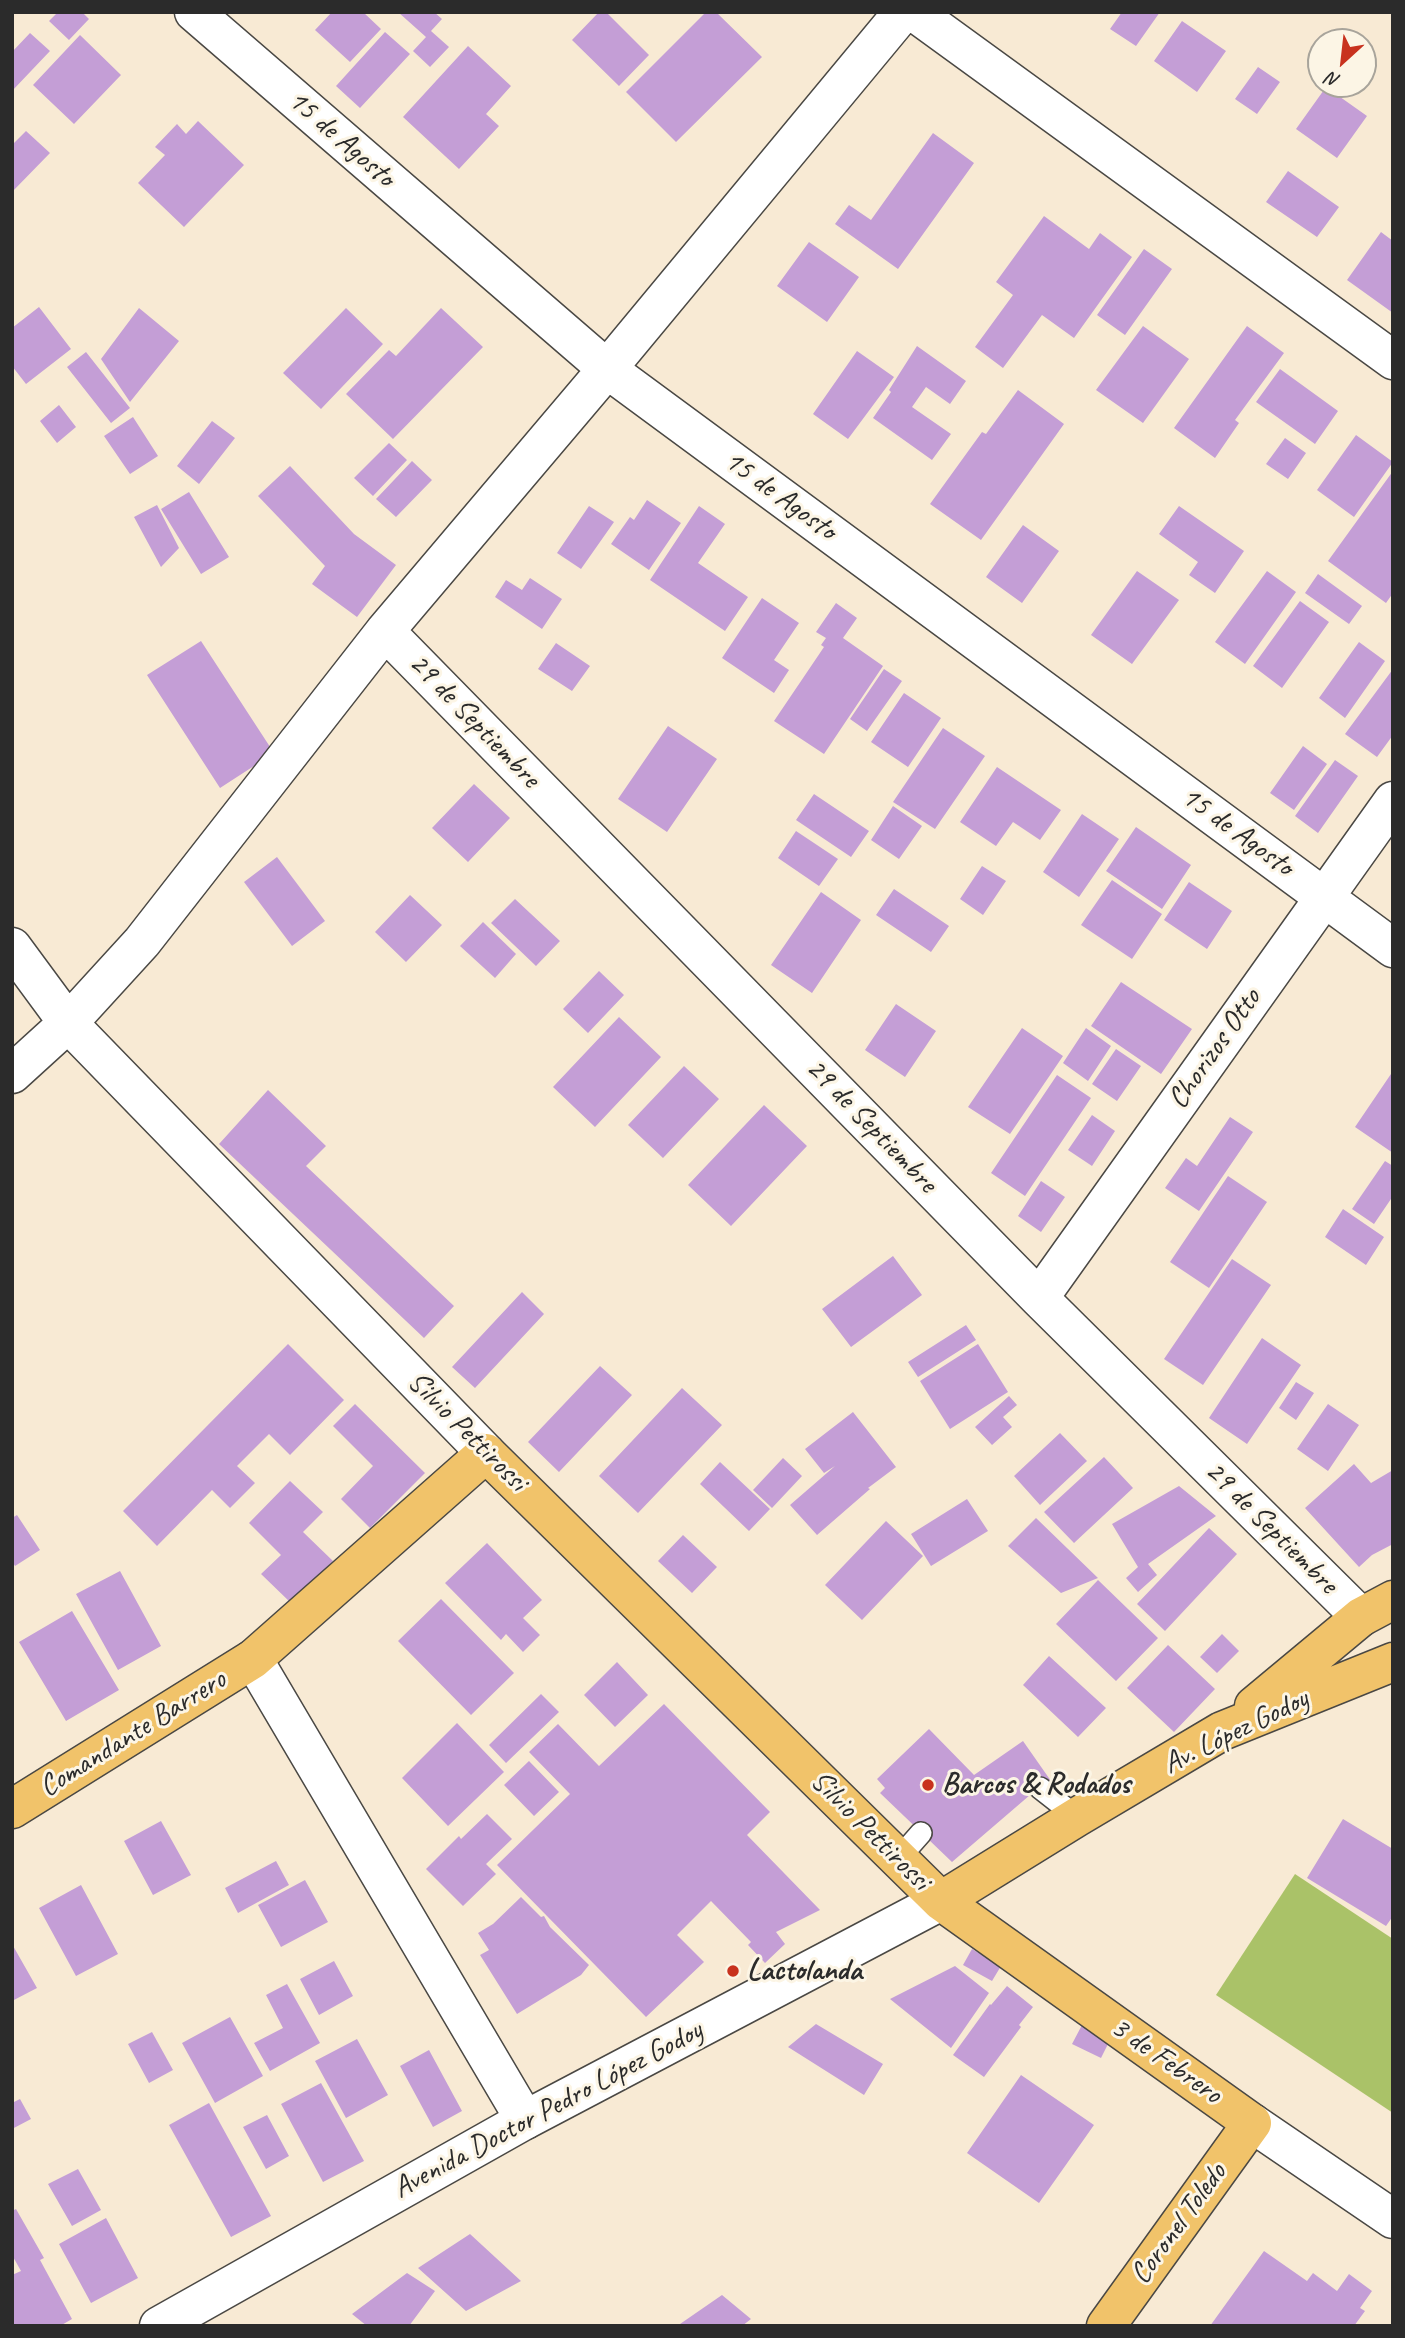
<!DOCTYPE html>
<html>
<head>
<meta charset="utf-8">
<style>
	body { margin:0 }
	#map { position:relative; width:1405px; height:2338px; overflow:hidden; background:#f8ead4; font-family:Caveat,sans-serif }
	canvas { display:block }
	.frame { position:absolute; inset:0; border:14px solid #2b2b2b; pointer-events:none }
	.north { position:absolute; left:1307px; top:28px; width:70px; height:70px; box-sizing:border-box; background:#fcf5e5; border:2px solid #a8a49b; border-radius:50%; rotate:207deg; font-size:19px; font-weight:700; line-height:28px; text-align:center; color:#2b2b2b }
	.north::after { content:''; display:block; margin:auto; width:24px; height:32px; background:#c8321e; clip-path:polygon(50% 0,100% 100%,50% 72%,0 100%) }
</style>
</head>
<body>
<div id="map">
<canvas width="1405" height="2338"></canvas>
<div class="frame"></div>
<div class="north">N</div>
</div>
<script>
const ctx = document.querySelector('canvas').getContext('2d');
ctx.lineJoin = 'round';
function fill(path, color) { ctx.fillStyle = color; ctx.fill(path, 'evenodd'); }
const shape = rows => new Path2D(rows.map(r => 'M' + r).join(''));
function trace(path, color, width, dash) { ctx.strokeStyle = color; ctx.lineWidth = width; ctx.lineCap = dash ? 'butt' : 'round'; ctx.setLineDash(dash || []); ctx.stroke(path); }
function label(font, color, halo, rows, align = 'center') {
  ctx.font = font + ' Caveat,sans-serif'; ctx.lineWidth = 6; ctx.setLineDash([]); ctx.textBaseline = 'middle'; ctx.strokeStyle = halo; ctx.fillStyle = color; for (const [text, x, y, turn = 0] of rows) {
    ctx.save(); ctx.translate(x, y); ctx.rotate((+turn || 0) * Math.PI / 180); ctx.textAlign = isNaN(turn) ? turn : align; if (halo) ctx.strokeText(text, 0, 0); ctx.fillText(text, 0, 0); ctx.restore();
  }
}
const green = shape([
	[1295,1874,1393,1939,1393,2113,1216,1995]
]);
const building = shape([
	[58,12,82,12,89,19,69,40,49,21],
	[332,12,363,12,381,29,350,62,315,30],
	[398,12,434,12,442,19,431,31,449,47,430,67,413,51,426,37],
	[599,12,606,12,649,55,619,86,572,40],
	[706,12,716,12,762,57,676,142,626,92],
	[1122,12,1160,12,1136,46,1110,29],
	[1182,21,1226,51,1197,92,1154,61],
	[385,32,410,54,360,108,336,86],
	[30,33,50,51,12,91,12,52],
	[80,35,121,75,74,124,33,85],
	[468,46,511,86,486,114,499,126,459,169,403,117],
	[1258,67,1280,82,1257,114,1235,99],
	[1326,87,1367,116,1337,158,1296,129],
	[198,121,244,165,184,227,138,183,165,155,155,147,177,124,186,134],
	[26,131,50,153,12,192,12,145],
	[933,133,974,163,898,269,835,224,849,205,871,220],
	[1288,171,1339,207,1317,237,1266,202],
	[1044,216,1089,249,1100,233,1132,257,1074,338,1042,315,1003,368,975,347,1013,295,996,282],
	[1381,232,1393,241,1393,313,1347,280],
	[809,242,859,277,827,322,777,286],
	[1144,249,1172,269,1125,335,1097,315],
	[39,307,71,349,26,384,12,366,12,328],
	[139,308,179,341,130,402,101,359],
	[346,308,383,344,321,409,283,373],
	[441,308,483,347,393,439,346,394,389,350,396,356],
	[1143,326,1189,359,1143,423,1096,390],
	[1247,326,1284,353,1235,420,1239,423,1215,458,1174,428],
	[917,346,966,381,950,404,926,387,912,407,951,434,932,460,873,418,891,392,889,390],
	[857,351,894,377,848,439,813,414],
	[86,352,130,408,111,423,67,367],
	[1280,369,1338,411,1315,444,1256,402],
	[1018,390,1064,424,981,540,930,504,982,432,986,434],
	[59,405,76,427,57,443,40,421],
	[133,417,158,456,130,474,104,436],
	[212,421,235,438,199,484,177,466],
	[1356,435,1393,462,1354,517,1317,490],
	[1285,438,1306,453,1288,479,1266,464],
	[389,443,407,460,373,496,354,478],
	[412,461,432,480,396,517,376,499],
	[290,466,354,534,396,565,357,617,312,584,325,566,258,496],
	[1393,471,1393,593,1386,603,1328,561],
	[189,492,229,557,201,574,161,509],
	[647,500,681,523,649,570,611,544,630,517,634,520],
	[157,505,179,548,161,567,134,517],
	[589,506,614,522,581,569,557,553],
	[699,506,725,524,698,563,748,597,725,631,650,580],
	[1179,506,1244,551,1215,593,1189,575,1198,562,1159,534],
	[1023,525,1059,551,1022,603,986,577],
	[1137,571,1179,600,1132,664,1091,635],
	[1267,571,1296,592,1245,664,1215,642],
	[1318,574,1362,606,1349,624,1305,593],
	[530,578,562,599,542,629,495,597,506,580,522,590],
	[762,598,799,623,774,660,789,670,774,693,722,658],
	[1300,601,1329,622,1282,688,1253,666],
	[836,603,857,618,843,638,883,666,824,754,774,721,824,647,821,645,826,638,816,632],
	[201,641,274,753,220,788,147,675],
	[1359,642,1385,661,1345,718,1319,698],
	[556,643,590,666,572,691,538,669],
	[884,669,902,681,867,731,850,719],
	[1393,669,1393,735,1377,757,1345,734],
	[904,693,941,718,908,767,871,742],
	[668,726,717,759,667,832,618,799],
	[943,728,985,756,935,829,893,802],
	[1303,746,1327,764,1294,810,1270,793],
	[1335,760,1358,776,1318,833,1295,816],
	[997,767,1061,810,1040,840,1013,822,996,846,960,822],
	[474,784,510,818,468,862,432,828],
	[814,794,869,831,851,857,796,820],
	[893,806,922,826,899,859,871,840],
	[1082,814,1119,839,1079,897,1043,872],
	[1136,827,1191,865,1162,909,1106,871],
	[796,831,838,859,819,886,778,858],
	[277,857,325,921,292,946,244,882],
	[982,866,1006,881,983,915,960,899],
	[1112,880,1162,914,1132,959,1081,925],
	[1189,882,1232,911,1207,949,1164,920],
	[894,889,949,926,931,952,876,915],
	[821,892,861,920,812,993,771,965],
	[410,895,442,925,406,962,375,932],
	[515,899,560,941,536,966,491,923],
	[483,922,516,954,495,978,460,946],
	[599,971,624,995,588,1033,563,1009],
	[1121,982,1192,1029,1161,1074,1091,1026],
	[896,1004,936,1031,905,1077,865,1050],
	[619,1017,661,1057,595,1127,553,1087],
	[1022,1028,1063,1056,1010,1134,968,1107],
	[1086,1028,1111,1046,1088,1081,1063,1063],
	[1116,1049,1141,1066,1117,1101,1092,1084],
	[684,1066,719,1099,663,1158,628,1125],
	[1393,1071,1393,1153,1355,1127],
	[1057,1075,1091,1098,1025,1196,991,1173],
	[268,1090,326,1146,306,1166,454,1306,424,1338,219,1144],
	[764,1105,807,1146,731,1226,688,1185],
	[1092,1115,1115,1131,1092,1166,1068,1150],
	[1230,1117,1253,1132,1199,1211,1165,1188,1186,1158,1197,1166],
	[1385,1161,1393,1166,1393,1196,1374,1224,1352,1209],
	[1228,1176,1267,1202,1209,1288,1170,1262],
	[1041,1181,1065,1197,1041,1232,1018,1216],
	[1343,1209,1384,1237,1366,1265,1325,1237],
	[893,1256,922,1295,851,1347,822,1309],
	[1232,1259,1271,1285,1203,1385,1164,1359],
	[522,1292,544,1314,475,1388,452,1367],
	[966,1325,976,1340,918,1377,908,1362],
	[1262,1338,1301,1365,1247,1444,1209,1418],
	[288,1344,344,1400,290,1455,269,1434,237,1466,255,1483,230,1508,212,1490,157,1546,123,1511],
	[978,1344,1008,1392,950,1429,920,1381],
	[600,1366,632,1395,559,1472,528,1442],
	[1296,1382,1314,1393,1296,1420,1279,1408],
	[682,1388,722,1425,638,1513,599,1476],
	[1009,1396,1017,1405,1003,1417,1012,1427,992,1445,975,1427],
	[355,1404,425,1473,370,1528,341,1499,373,1466,333,1426],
	[1328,1404,1359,1425,1328,1471,1297,1449],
	[853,1412,896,1467,868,1488,870,1489,817,1535,790,1505,835,1466,824,1473,805,1449],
	[1060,1433,1087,1461,1040,1505,1014,1476],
	[1104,1457,1133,1488,1074,1543,1044,1512],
	[783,1458,802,1476,772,1508,753,1490],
	[720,1462,770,1509,749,1531,700,1484],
	[1354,1464,1371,1483,1393,1470,1393,1544,1372,1555,1359,1567,1305,1508],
	[290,1481,323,1512,303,1532,333,1561,291,1603,261,1574,281,1555,249,1523],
	[1179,1486,1216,1516,1148,1564,1157,1575,1138,1592,1126,1578,1138,1567,1112,1524],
	[967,1499,988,1531,931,1566,911,1534],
	[17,1515,40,1550,15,1566,12,1561,12,1518],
	[1036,1518,1098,1578,1061,1593,1008,1546],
	[886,1521,923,1556,862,1620,825,1585],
	[1209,1528,1237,1554,1165,1631,1137,1604],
	[683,1535,717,1567,692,1593,658,1561],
	[487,1543,542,1600,523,1618,540,1635,523,1652,506,1634,501,1640,445,1583],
	[120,1571,161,1646,118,1670,76,1594],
	[1098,1580,1158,1638,1116,1681,1056,1624],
	[441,1599,514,1673,471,1715,398,1641],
	[72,1611,119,1690,66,1721,19,1642],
	[1222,1634,1239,1651,1217,1673,1200,1657],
	[1168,1645,1215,1689,1174,1732,1127,1688],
	[1049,1656,1106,1708,1078,1737,1023,1685],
	[617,1662,648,1695,615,1727,584,1695],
	[541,1694,559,1712,506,1763,489,1745],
	[664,1704,770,1812,747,1835,820,1910,776,1932,785,1944,765,1963,748,1945,751,1942,711,1901,677,1935,704,1962,646,2017,497,1865,570,1794,529,1752,558,1724,599,1766],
	[457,1723,504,1772,448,1826,402,1778],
	[929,1729,974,1775,1023,1741,1051,1781,1030,1795,952,1862,880,1793,885,1788,877,1779],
	[529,1761,559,1792,534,1816,504,1785],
	[487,1814,512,1839,486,1864,496,1874,463,1906,426,1869,459,1836,461,1839],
	[1343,1819,1393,1849,1393,1916,1386,1926,1307,1878],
	[161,1821,191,1875,153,1895,124,1841],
	[276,1861,289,1885,238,1913,225,1888],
	[305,1880,328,1922,281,1947,258,1905],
	[81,1885,118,1954,76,1976,39,1908],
	[521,1897,541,1917,544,1916,550,1927,589,1965,581,1975,517,2014,480,1955,489,1950,478,1933,493,1924],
	[12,1944,37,1988,12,2001],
	[972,1949,1001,1966,992,1981,963,1965],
	[334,1961,353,1996,319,2015,300,1979],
	[955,1966,989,1993,951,2048,890,1999],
	[287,1984,320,2043,270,2071,254,2043,283,2028,266,1995],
	[1007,1986,1033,2007,1019,2025,1021,2027,984,2077,953,2055,990,2004,991,2005],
	[230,2017,263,2076,215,2103,182,2043],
	[816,2024,883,2064,864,2095,788,2047],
	[1082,2025,1110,2040,1101,2058,1072,2044],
	[152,2032,173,2070,149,2083,128,2044],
	[357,2039,388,2095,346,2118,315,2061],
	[429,2050,462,2111,433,2127,400,2066],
	[1021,2075,1094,2125,1039,2203,967,2153],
	[321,2083,364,2161,323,2182,281,2104],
	[20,2099,31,2119,12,2129,12,2103],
	[209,2103,271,2216,231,2237,169,2125],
	[267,2115,289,2156,266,2169,243,2127],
	[78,2169,101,2210,72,2226,48,2184],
	[16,2209,44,2258,40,2260,72,2319,60,2326,12,2326,12,2275,21,2271,12,2255,12,2211],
	[106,2218,138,2278,91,2303,59,2244],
	[470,2234,521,2281,466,2311,418,2268],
	[1264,2251,1307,2281,1313,2273,1337,2291,1349,2274,1372,2291,1360,2308,1365,2311,1354,2326,1210,2326],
	[407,2273,435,2291,409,2326,367,2326,352,2314],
	[722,2295,751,2319,742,2326,683,2326,680,2324]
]);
const service = shape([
	[1040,1788,1077,1817],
	[898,1859,921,1833]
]);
const minor = shape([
	[194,12,607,369,1393,948],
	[914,12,1393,360],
	[385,631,1039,1298,1361,1617],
	[12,947,68,1023,486,1453],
	[12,1074,68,1023,142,942,385,631,607,369,903,12],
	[1039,1298,1393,801],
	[253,1659,525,2120],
	[1252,2123,1393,2219]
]);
const tertiary = shape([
	[159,2326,525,2120,941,1901]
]);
const primary = shape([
	[1254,1706,1361,1617,1393,1600],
	[12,1809,253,1659,486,1453,941,1901,1252,2123,1106,2326],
	[941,1901,1077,1817,1222,1731,1393,1662]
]);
const markers = [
	[928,1785,7,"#c8321e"],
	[733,1971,7,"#c8321e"]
];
const streetNames = [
	["15 de Agosto",341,139,41],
	["15 de Agosto",780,496,36],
	["29 de Septiembre",474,721,46],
	["15 de Agosto",1237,832,36],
	["Chorizos Otto",1215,1049,-55],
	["29 de Septiembre",871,1126,46],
	["Silvio Pettirossi",467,1432,45],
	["29 de Septiembre",1271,1528,45],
	["Av. López Godoy",1236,1732,-26],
	["Comandante Barrero",133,1734,-32],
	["Silvio Pettirossi",870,1831,45],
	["3 de Febrero",1166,2061,35],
	["Avenida Doctor Pedro López Godoy",548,2110,-28],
	["Coronel Toledo",1179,2224,-54]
];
const poiNames = [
	["Barcos & Rodados",942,1785],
	["Lactolanda",747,1971]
];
fill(green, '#aac268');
fill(building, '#c49ed6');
trace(service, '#4a4844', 24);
trace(minor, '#4a4844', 41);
trace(tertiary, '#4a4844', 41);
trace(primary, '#4a4844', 41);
trace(service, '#fff', 21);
trace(minor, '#fff', 38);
trace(tertiary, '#fff', 38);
trace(primary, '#f1c36a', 38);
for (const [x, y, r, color] of markers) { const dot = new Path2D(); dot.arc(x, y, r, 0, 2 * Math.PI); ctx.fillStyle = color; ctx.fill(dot); trace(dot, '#fcf5e5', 2.5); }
label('30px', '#2b2b2b', '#fcf5e5', streetNames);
label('bold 30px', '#2b2b2b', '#fcf5e5', poiNames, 'left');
</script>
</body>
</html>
